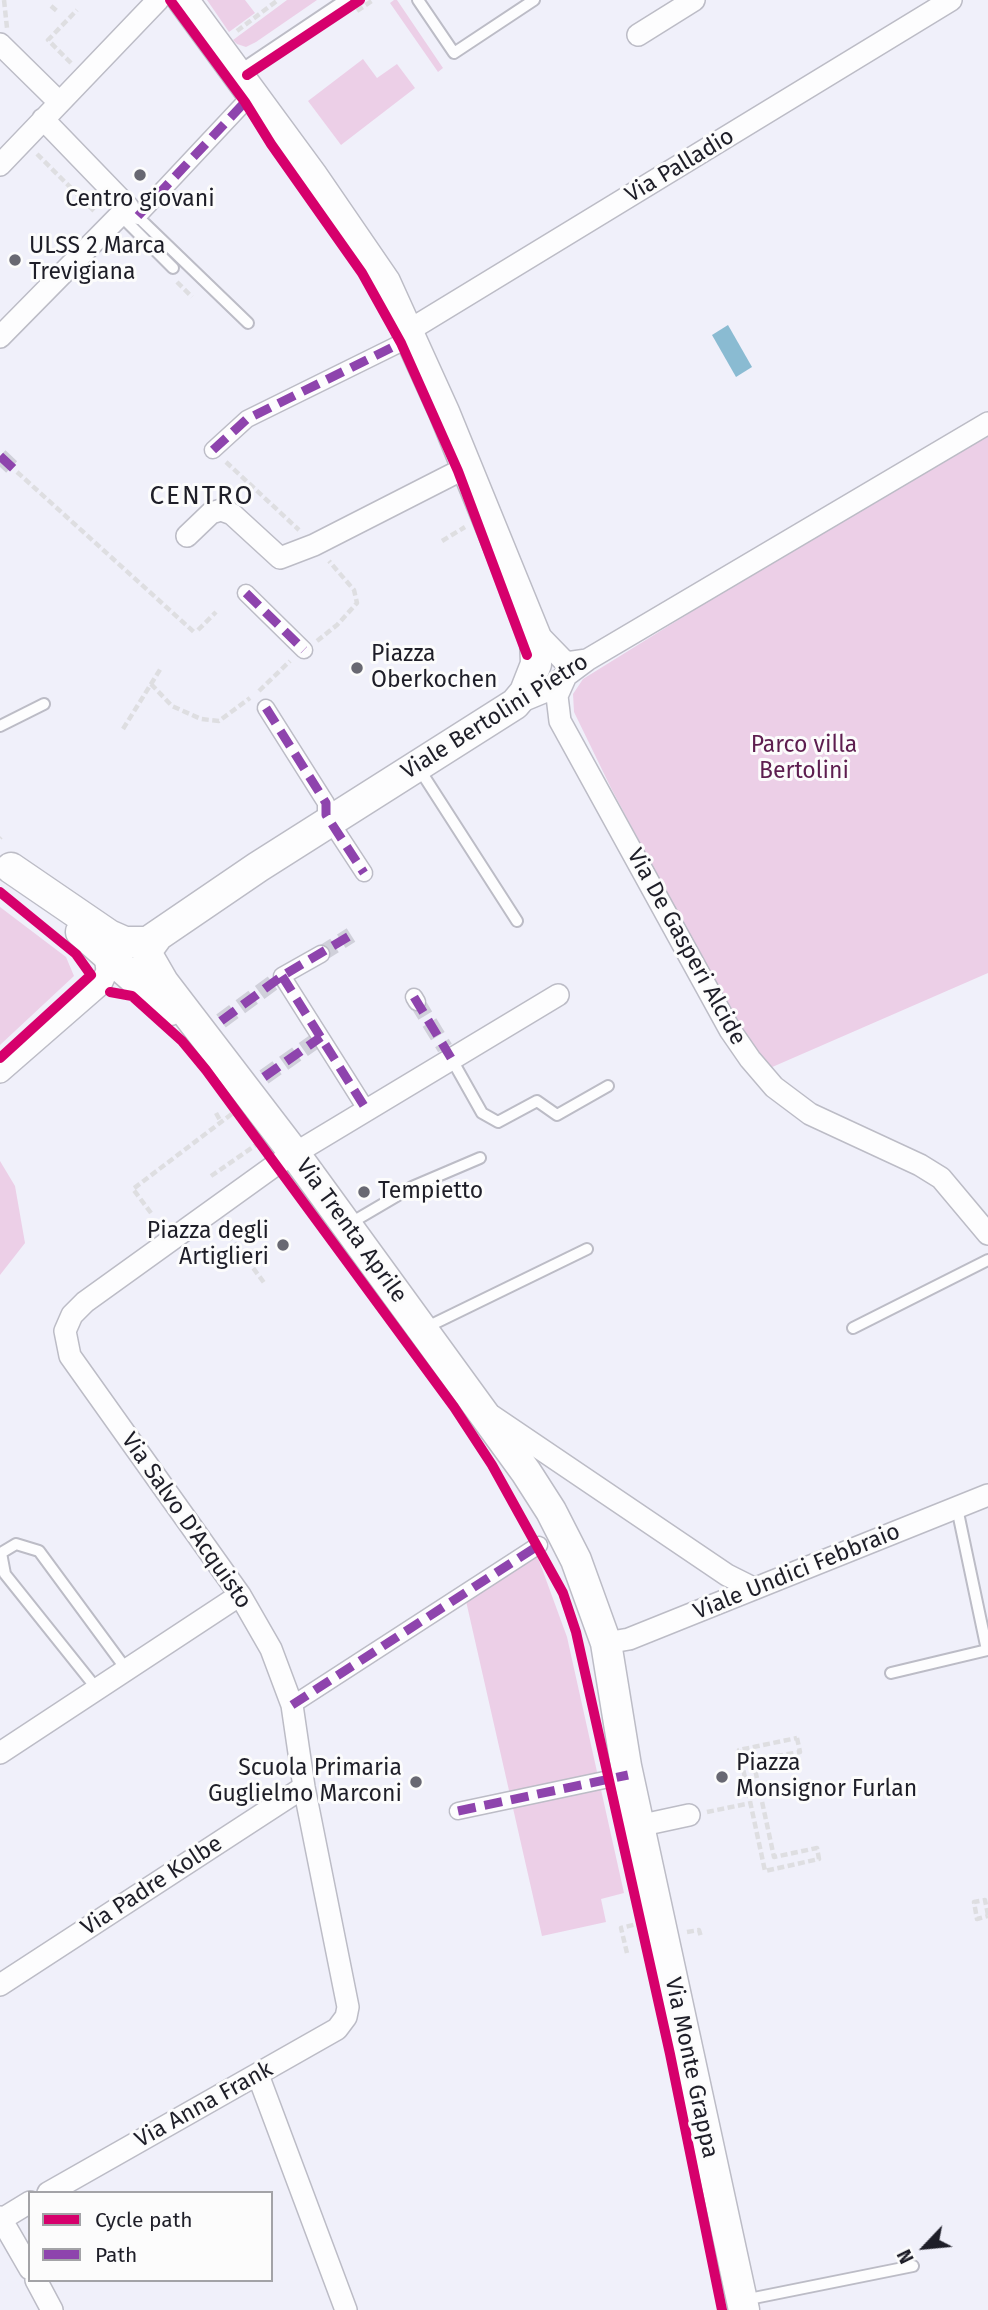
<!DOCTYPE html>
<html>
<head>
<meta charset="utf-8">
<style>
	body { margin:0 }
	#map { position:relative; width:988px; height:2310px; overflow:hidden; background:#f0f0fa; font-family:"Fira Sans",sans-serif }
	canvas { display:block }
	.legend { position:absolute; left:28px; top:2191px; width:245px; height:91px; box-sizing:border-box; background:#fcfcfc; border:2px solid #a3a3a7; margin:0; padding:9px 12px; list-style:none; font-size:21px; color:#1e1e28 }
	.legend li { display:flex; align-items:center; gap:14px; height:35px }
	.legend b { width:35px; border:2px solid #a3a3a7 }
	.north { position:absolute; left:890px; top:2212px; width:70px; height:70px; -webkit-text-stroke:5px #fcfcfc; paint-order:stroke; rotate:244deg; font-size:19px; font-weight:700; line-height:28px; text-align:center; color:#1e1e28 }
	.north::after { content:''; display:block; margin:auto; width:24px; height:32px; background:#1e1e28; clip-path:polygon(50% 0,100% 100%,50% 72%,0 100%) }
</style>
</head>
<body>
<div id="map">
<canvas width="988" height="2310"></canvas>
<ul class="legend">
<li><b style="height:9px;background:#d6006c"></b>Cycle path</li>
<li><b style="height:9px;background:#8e44ad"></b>Path</li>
</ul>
<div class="north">N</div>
</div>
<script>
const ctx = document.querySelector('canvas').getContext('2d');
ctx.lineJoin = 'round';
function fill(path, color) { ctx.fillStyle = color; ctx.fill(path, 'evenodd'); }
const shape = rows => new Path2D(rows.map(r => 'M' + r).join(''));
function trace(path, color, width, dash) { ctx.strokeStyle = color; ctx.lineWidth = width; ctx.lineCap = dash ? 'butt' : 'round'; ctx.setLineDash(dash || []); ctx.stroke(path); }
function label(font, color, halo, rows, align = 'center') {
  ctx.font = font + ' "Fira Sans",sans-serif'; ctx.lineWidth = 6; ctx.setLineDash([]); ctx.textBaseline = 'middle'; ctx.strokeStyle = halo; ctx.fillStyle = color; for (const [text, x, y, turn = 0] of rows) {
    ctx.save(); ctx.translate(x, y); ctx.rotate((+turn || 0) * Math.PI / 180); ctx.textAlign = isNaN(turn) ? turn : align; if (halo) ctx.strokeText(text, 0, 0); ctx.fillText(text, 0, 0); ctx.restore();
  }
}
const green = shape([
	[207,0,245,0,255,13,229,32],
	[287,0,317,0,256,42,246,47,237,44,233,40],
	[394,0,397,0,443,68,438,72,390,3],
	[363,59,377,78,397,64,415,88,341,145,308,101],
	[988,433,988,973,770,1068,750,1045,726,1006,611,788,574,712,573,694,583,679,897,484],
	[0,907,66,957,74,976,0,1045],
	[0,1161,15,1186,25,1243,0,1275],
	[537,1555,567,1637,624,1893,601,1899,606,1922,542,1936,466,1601]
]);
const water = shape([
	[728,325,752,367,736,377,712,335]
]);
const pedestrianTunnel = shape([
	[0,456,17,472],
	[321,954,351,935],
	[417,1002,445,1048],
	[221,1021,282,976],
	[264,1077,321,1037]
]);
const path = shape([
	[4,0,7,28],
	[51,6,57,11],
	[357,11,373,0],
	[237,31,278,0],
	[71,63,48,40,77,10],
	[37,154,95,212],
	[177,282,192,297],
	[226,462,299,530],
	[17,472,195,633],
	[442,541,465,527],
	[198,630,216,612],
	[317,641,337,625,357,603,354,590,329,561],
	[151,684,172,706,201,719,219,721,250,698],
	[259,691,290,661],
	[123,729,161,668],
	[0,838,1,837],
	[216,1113,221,1122],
	[211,1176,256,1145],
	[151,1213,133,1189,233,1113],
	[222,1226,265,1284],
	[797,1738,800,1752,753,1760,774,1857,817,1848,819,1859,765,1871,739,1750,797,1738],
	[707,1812,751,1803],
	[988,1915,985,1900,974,1902,977,1919,988,1916],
	[687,1932,699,1930,701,1937],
	[627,1953,621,1928,637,1924]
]);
const service = shape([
	[418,0,454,53,534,0],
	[239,71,345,0],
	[135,214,248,323],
	[120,215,173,268],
	[0,726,44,704],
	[418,767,517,921],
	[451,1058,482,1113,498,1122,537,1101,557,1115,608,1086],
	[349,1224,412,1187,480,1158],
	[425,1328,587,1249],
	[853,1328,988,1260],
	[891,1673,987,1650,957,1508],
	[97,1689,5,1574,1,1553,16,1544,39,1551,126,1669],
	[744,2300,913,2266]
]);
const pedestrian = shape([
	[138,216,245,102],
	[213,450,247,419,401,343],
	[246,593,304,650],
	[266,708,326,803,326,815,364,873],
	[321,954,282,976,366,1109],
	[414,997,417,1002],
	[292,1705,539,1545],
	[458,1811,628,1775]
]);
const minor = shape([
	[638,35,694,0],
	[0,44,59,102],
	[0,165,158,0],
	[408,331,951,0],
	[0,337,128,207,43,119],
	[187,536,211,513,221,510,232,514,280,558,314,545,467,467],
	[534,630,566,663,587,660],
	[565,678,557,696,560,721,730,1030,750,1059,774,1087,810,1114,920,1165,941,1178,988,1234],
	[515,704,544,692,587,660,988,423],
	[0,1072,101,984,107,971,105,954],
	[492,1416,727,1575,753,1588],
	[606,1643,629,1639,988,1495],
	[0,1753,240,1595],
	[638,1826,689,1815],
	[0,1985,304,1787],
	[258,2075,346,2310],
	[48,2193,337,2029,346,2017,348,2007,304,1787,292,1705,271,1649,240,1595,70,1356,65,1331,72,1315,85,1302,274,1166,558,995],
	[0,2217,30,2269],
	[2,2219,30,2202],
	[36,2280,52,2310]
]);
const secondary = shape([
	[11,868,109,935,125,942,148,942,258,867,515,704,525,692,536,664,535,635,444,412,385,282,313,177,183,0],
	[81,932,170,1010],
	[156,938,148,949,148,956,163,982,294,1153,526,1472,551,1511,576,1560,606,1643,626,1766,744,2310]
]);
const quiet = shape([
	[138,216,245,102],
	[213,450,247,419,401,343],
	[0,456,17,472],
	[246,593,304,650],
	[266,708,326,803,326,815,364,873],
	[282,976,366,1109],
	[414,997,451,1058],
	[221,1021,282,976,351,935],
	[264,1077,321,1037],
	[292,1705,539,1545],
	[458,1811,628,1775]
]);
const cycleway = shape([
	[170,0,245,102,271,144,362,273,401,343,458,471,527,655],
	[247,75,360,0],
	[0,892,76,954,91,975,0,1058],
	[110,992,132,996,182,1041,206,1070,454,1407,492,1465,563,1593,576,1632,670,2054,722,2310]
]);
const markers = [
	[140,175,7,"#686872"],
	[15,260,7,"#686872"],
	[357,668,7,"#686872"],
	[364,1192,7,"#686872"],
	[283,1245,7,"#686872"],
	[722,1777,7,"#686872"],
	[416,1782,7,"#686872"]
];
const streetNames = [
	["Via Palladio",680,166,-31],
	["Viale Bertolini Pietro",495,717,-32],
	["Via De Gasperi Alcide",686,947,61],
	["Via Trenta Aprile",351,1231,54],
	["Via Salvo D'Acquisto",186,1521,55],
	["Viale Undici Febbraio",797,1572,-22],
	["Via Padre Kolbe",152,1886,-33],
	["Via Monte Grappa",691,2068,78],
	["Via Anna Frank",204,2105,-29]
];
const poiNames = [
	["Centro giovani",140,200,"center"],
	["ULSS 2 Marca",29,247],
	["Trevigiana",29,273],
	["Piazza",371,655],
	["Oberkochen",371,681],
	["Tempietto",378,1192],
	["Piazza degli",269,1232,"right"],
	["Artiglieri",269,1258,"right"],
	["Piazza",736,1764],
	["Monsignor Furlan",736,1790],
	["Scuola Primaria",402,1769,"right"],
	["Guglielmo Marconi",402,1795,"right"]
];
const parkNames = [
	["Parco villa",804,746],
	["Bertolini",804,772]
];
const quarterNames = [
	["CENTRO",202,497]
];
fill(green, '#eccfe7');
fill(water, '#8abbd2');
trace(pedestrianTunnel, '#d0d0da', 16, [16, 8]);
trace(service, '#bcbcc6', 14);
trace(pedestrian, '#bcbcc6', 19);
trace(minor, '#bcbcc6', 24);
trace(secondary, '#bcbcc6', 33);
trace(path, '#dedee1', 4.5, [7, 3.5]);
trace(service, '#fdfdfe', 10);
trace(pedestrian, '#fdfdfe', 16);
trace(minor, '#fdfdfe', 21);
trace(secondary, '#fdfdfe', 30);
trace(quiet, '#8e44ad', 9, [18, 9]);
trace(cycleway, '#d6006c', 10);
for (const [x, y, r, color] of markers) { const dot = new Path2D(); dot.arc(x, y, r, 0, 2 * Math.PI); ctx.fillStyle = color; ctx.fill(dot); trace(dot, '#fcfcfc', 2.5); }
label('23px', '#1e1e28', '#fcfcfc', streetNames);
label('23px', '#1e1e28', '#fcfcfc', poiNames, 'left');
label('23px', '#5d1d4f', '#fcfcfc', parkNames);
ctx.letterSpacing = '2px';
label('26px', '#1e1e28', '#fcfcfc', quarterNames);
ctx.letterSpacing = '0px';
</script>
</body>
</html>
